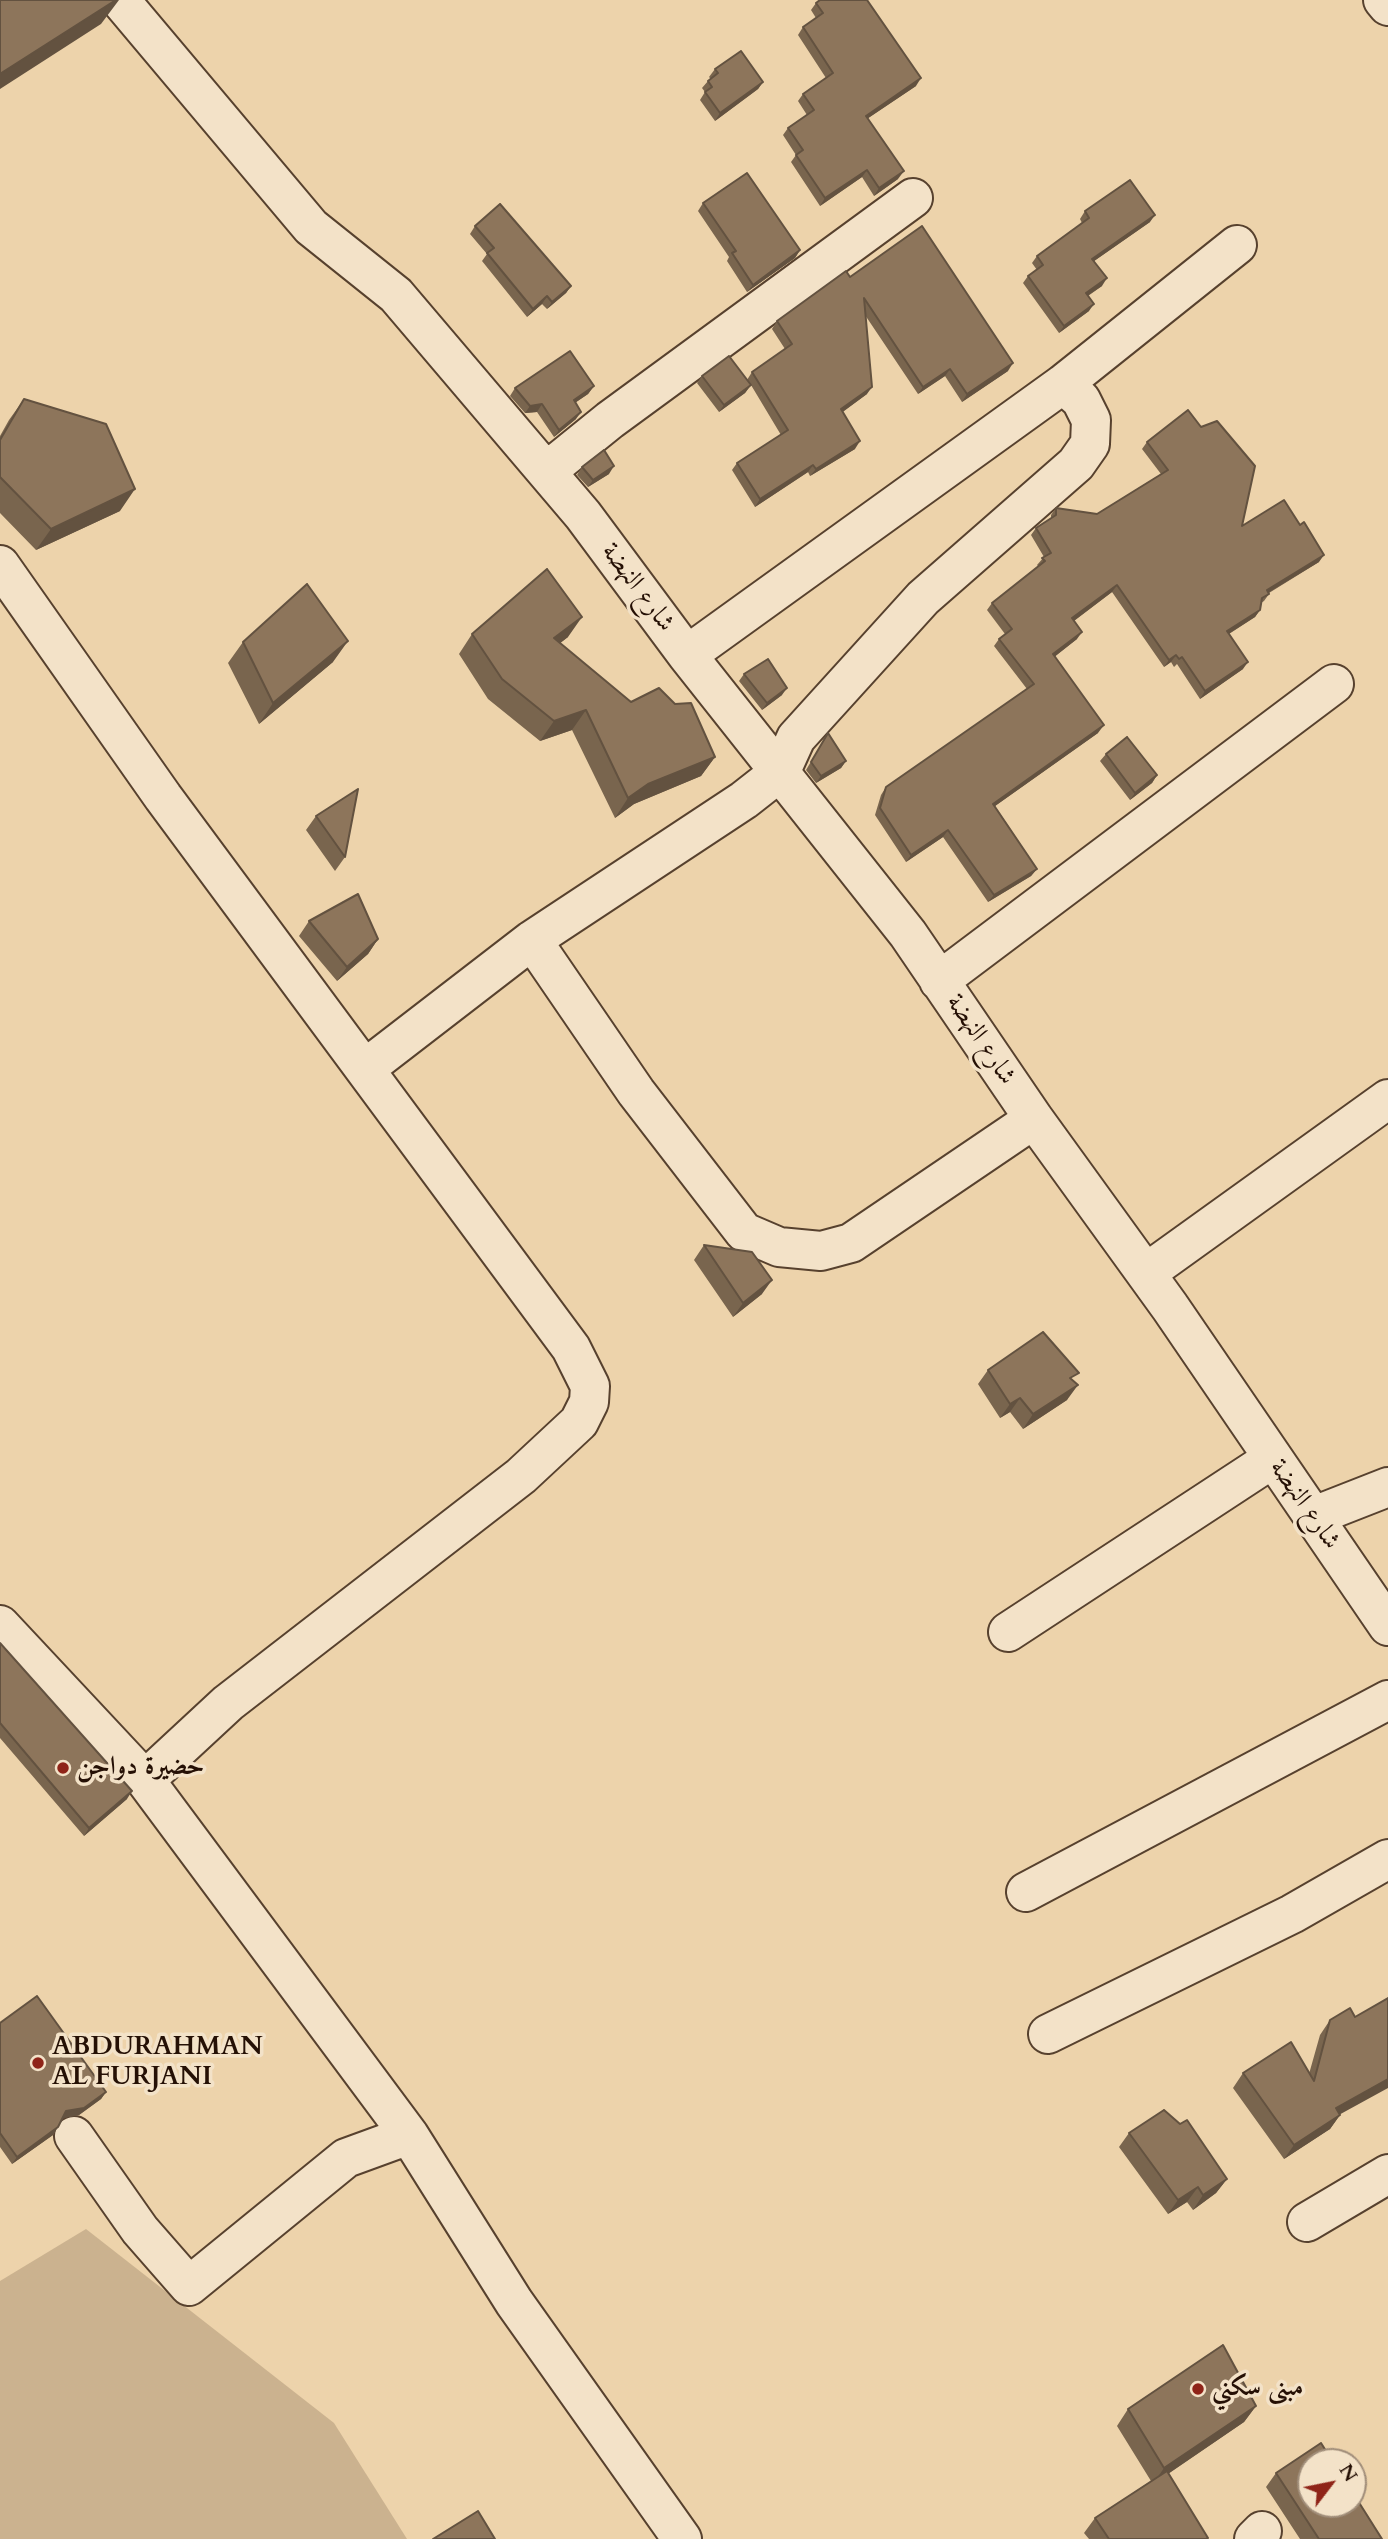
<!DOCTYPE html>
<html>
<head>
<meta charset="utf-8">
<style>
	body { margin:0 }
	#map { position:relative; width:1388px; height:2539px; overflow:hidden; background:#edd3ab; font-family:Cardo,serif }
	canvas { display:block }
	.north { position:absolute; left:1297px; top:2448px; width:70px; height:70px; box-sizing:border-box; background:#f3e2c8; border:2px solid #a18e7a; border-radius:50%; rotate:58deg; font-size:19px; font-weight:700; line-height:28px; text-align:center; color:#251005 }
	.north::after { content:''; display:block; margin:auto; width:24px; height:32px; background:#8f2418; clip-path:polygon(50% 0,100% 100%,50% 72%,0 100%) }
</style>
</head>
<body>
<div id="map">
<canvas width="1388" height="2539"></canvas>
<div class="north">N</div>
</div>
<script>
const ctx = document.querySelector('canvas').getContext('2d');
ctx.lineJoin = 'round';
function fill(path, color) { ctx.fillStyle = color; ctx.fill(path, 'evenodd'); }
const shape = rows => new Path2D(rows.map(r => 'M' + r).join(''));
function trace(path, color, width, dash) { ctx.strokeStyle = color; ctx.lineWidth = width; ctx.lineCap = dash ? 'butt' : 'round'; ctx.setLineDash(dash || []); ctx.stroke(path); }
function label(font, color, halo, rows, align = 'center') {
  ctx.font = font + ' Cardo,Amiri,serif'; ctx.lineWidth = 7; ctx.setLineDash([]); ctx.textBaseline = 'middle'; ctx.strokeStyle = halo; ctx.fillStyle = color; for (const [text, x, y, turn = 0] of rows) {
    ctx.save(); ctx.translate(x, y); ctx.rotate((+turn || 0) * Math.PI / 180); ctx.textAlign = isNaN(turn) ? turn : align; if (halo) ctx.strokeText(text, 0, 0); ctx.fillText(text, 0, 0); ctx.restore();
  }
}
const green = shape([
	[86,2229,334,2423,407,2539,0,2539,0,2281]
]);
const minor = shape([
	[120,0,311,227,396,295,583,515,687,655,908,934,1034,1119,1170,1307,1388,1626],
	[1383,0,1388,6],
	[1063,384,1237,245],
	[547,471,610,420,913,198],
	[0,565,163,797,571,1348,590,1386,589,1402,579,1422,521,1476,228,1703,145,1780,409,2135,514,2302,682,2539],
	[532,940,636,1092,744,1232,779,1247,821,1251,851,1243,1034,1119],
	[939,981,1334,684],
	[366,1068,532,940,744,800,781,771,796,738,923,598,1076,464,1090,444,1091,420,1081,400,1063,384,687,655],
	[1146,1273,1388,1099],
	[1314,1516,1388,1487],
	[0,1625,145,1780],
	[1008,1632,1272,1459],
	[1026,1892,1388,1700],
	[1048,2034,1292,1914,1388,1859],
	[74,2136,140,2230,189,2286,346,2158,409,2135],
	[1307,2222,1388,2174],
	[1254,2539,1262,2531]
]);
const wall = shape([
	[816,3,916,86,868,118,898,179,874,196,862,177,820,206,791,162,796,155,783,135,788,128,807,115,798,101,803,94,826,78,798,35,803,27,816,18,811,10],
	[715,69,763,82,758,89,715,121,700,100,705,92,702,88,708,81,711,79,709,77],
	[703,203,800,250,795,258,747,292,727,261,729,257,698,211],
	[1085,211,1150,222,1094,261,1102,286,1088,296,1089,311,1059,333,1023,283,1028,276,1037,270,1032,263,1037,256,1082,223,1080,219],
	[475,226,571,286,566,293,547,309,542,304,527,317,482,261,487,254,470,234],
	[850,277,1008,371,962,402,945,376,918,394,865,315,867,394,842,412,855,449,810,476,808,472,755,507,732,470,737,463,781,435,751,385,745,393,719,412,697,383,702,376,750,385,747,380,752,372,785,349,772,329,777,321],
	[594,386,588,394,576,402,576,419,554,437,537,412,525,413,510,396,515,388],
	[24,399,120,511,36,550,0,513,0,436,9,420],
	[1147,442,1242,526,1319,562,1269,593,1269,594,1264,601,1261,603,1260,610,1255,617,1229,634,1243,669,1200,699,1177,664,1174,667,1171,662,1164,667,1112,592,1074,621,1077,639,1055,656,1098,733,995,806,1037,869,1031,876,988,902,943,837,906,862,875,815,881,795,886,787,1027,689,994,646,999,639,1005,634,987,610,992,603,1038,566,1037,565,1044,557,1031,535,1036,528,1051,519,1051,515,1056,508,1097,514,1161,474,1142,449],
	[582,467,609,474,588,487,577,475],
	[472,634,568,637,560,643,631,702,715,757,701,776,634,804,615,818,572,730,540,741,488,699,459,654],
	[243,642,333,662,259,724,228,663],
	[744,674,782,695,762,710,739,681],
	[828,733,846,761,841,768,816,783,806,770],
	[1106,754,1157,775,1152,783,1130,800,1100,761],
	[316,816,345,857,335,871,306,830],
	[309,921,378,939,368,954,337,981,299,936],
	[704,1245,762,1294,733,1317,694,1260],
	[988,1370,1073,1381,1067,1400,1023,1429,1010,1412,1000,1418,978,1384],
	[0,1643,127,1799,84,1836,0,1738],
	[1330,2020,1340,2115,1330,2129,1284,2159,1233,2088,1243,2073,1309,2074,1320,2035],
	[0,2023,106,2092,101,2099,79,2115,62,2118,53,2135,12,2164,0,2147],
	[1129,2133,1227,2179,1216,2193,1193,2210,1187,2202,1168,2214,1119,2147],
	[1256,2406,1244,2422,1168,2474,1208,2538,1207,2539,1089,2539,1084,2533,1095,2518,1151,2481,1117,2426,1128,2409],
	[1276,2473,1382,2539,1300,2539,1266,2487]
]);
const shadedWall = shape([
	[116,0,119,0,101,24,0,89,0,74],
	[921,78,916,86,861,123,866,116],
	[763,82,758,89,715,121,720,113],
	[867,170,862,177,820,206,825,198],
	[904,171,898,179,874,196,879,188],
	[1155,215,1150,222,1087,266,1092,259],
	[800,250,795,258,747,292,753,285],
	[1107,278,1102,286,1081,300,1086,293],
	[571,286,566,293,547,309,552,302],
	[547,296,542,304,527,317,533,309],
	[1094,304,1089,311,1059,333,1064,326],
	[1013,363,1008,371,962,402,967,394],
	[950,369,945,376,918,394,923,387],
	[751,385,745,393,719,412,724,405],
	[594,386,588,394,569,407,574,400],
	[872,387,867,394,836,417,841,409],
	[542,404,537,412,525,413,530,406],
	[581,412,576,419,554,437,559,430],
	[860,441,855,449,810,476,816,469],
	[813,465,808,472,755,507,760,499],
	[614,466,609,474,588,487,593,480],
	[135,489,120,511,36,550,51,529],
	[1324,555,1319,562,1261,597,1267,590],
	[1117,585,1112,592,1067,626,1072,618],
	[1260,610,1255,617,1222,638,1227,631],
	[582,617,568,637,541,658,554,638],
	[1082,632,1077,639,1048,662,1053,654],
	[348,641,333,662,259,724,273,703],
	[1176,655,1171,662,1164,667,1169,660],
	[1248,662,1243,669,1200,699,1205,691],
	[787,688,782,695,762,710,767,703],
	[586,710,572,730,540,741,554,721],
	[1104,725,1098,733,988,811,993,804],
	[715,757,701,776,634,804,615,818,628,798,648,784],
	[846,761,841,768,816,783,821,776],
	[1157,775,1152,783,1130,800,1135,793],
	[948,830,943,837,906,862,911,855],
	[1037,869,1031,876,988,902,994,895],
	[378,939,368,954,337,981,347,967],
	[772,1280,762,1294,733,1317,743,1303],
	[1078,1385,1067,1400,1023,1429,1033,1414],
	[1020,1398,1010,1412,1000,1418,1010,1404],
	[132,1791,127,1799,84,1836,89,1828],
	[1388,2079,1388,2088,1326,2122,1336,2108],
	[106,2092,101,2099,79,2115,61,2119,66,2111],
	[1340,2115,1330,2129,1284,2159,1294,2145],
	[58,2127,53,2135,12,2164,17,2157],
	[1227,2179,1216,2193,1193,2210,1203,2195],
	[1198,2187,1187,2202,1168,2214,1178,2200],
	[1256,2406,1244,2422,1153,2484,1164,2468]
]);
const building = shape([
	[0,0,116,0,0,74,0,0],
	[820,0,867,0,921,78,866,116,904,171,879,188,867,170,825,198,796,155,803,150,788,128,814,110,803,94,833,73,803,27,823,13,816,3,820,0],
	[741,51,763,82,720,113,705,92,712,87,708,81,718,73,715,69,741,51],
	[747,173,800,250,753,285,732,253,736,251,703,203,747,173],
	[1130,180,1155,215,1092,259,1107,278,1086,293,1094,304,1064,326,1028,276,1043,265,1037,256,1089,218,1085,211,1130,180],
	[500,204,571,286,552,302,547,296,533,309,487,253,494,248,475,226,500,204],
	[922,226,1013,363,967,394,950,369,923,387,864,298,872,387,841,409,860,441,816,469,813,465,760,499,737,463,788,430,752,372,792,344,777,321,846,271,850,277,922,226],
	[570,351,594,386,574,400,581,412,559,430,542,404,530,406,515,388,570,351],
	[729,356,751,385,724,405,702,376,729,356],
	[24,399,106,424,135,489,51,529,0,477,0,440,24,399],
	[1188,410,1201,427,1217,421,1255,466,1242,526,1284,500,1300,525,1304,522,1324,555,1267,590,1269,594,1262,598,1260,610,1227,631,1248,662,1205,691,1182,657,1179,659,1176,655,1169,660,1117,585,1072,618,1082,632,1053,654,1104,725,993,804,1037,869,994,895,948,830,911,855,880,808,886,787,1034,684,999,639,1012,629,992,603,1045,561,1042,558,1051,553,1036,528,1056,515,1056,508,1097,514,1168,470,1147,442,1188,410],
	[604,450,614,466,593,480,582,467,604,450],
	[547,569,582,617,554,638,631,702,659,688,675,704,691,703,715,757,648,784,628,798,586,710,554,721,502,679,472,634,547,569],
	[307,584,348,641,273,703,243,642,307,584],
	[768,659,787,688,767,703,744,674,768,659],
	[828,733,846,761,821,776,811,762,828,733],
	[1127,737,1157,775,1135,793,1106,754,1127,737],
	[358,789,345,857,316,816,358,789],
	[358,894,378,939,347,967,309,921,358,894],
	[704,1245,752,1252,772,1280,743,1303,704,1245],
	[1043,1332,1079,1373,1070,1378,1078,1385,1033,1414,1020,1398,1010,1404,988,1370,1043,1332],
	[0,1643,132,1791,89,1828,0,1723,0,1643],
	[37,1996,106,2092,84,2108,66,2111,58,2127,17,2157,0,2133,0,2023,37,1996],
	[1388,1998,1388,2079,1336,2108,1340,2115,1294,2145,1243,2073,1291,2042,1314,2081,1330,2020,1350,2008,1355,2017,1388,1998],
	[1164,2110,1180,2124,1187,2120,1227,2179,1203,2195,1198,2187,1178,2200,1129,2133,1164,2110],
	[1223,2345,1256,2406,1164,2468,1128,2409,1223,2345],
	[1321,2443,1333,2462,1311,2462,1311,2504,1353,2504,1353,2493,1382,2539,1319,2539,1276,2473,1321,2443],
	[1167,2471,1208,2538,1206,2539,1109,2539,1095,2518,1167,2471],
	[478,2511,495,2539,433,2539,478,2511]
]);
const markers = [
	[63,1768,7,"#8f2418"],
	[38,2063,7,"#8f2418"],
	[1198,2389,7,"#8f2418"]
];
const streetNames = [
	["شارع النهضة",637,588,53],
	["شارع النهضة",980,1040,56],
	["شارع النهضة",1304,1505,55]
];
const poiNames = [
	["حضيرة دواجن",77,1768],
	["ABDURAHMAN",52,2048],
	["AL FURJANI",52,2078],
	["مبنى سكني",1212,2389]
];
fill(green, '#cbb28f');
trace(minor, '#57412e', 42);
trace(minor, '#f3e2c8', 38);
fill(wall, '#79654e');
fill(shadedWall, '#635240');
fill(building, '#8d755b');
trace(building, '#635240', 2);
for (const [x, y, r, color] of markers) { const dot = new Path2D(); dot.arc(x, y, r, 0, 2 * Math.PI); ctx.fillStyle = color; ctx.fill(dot); trace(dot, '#f3e2c8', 2.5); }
label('26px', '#251005', '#f3e2c8', streetNames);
label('bold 26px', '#251005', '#f3e2c8', poiNames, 'left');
</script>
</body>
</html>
